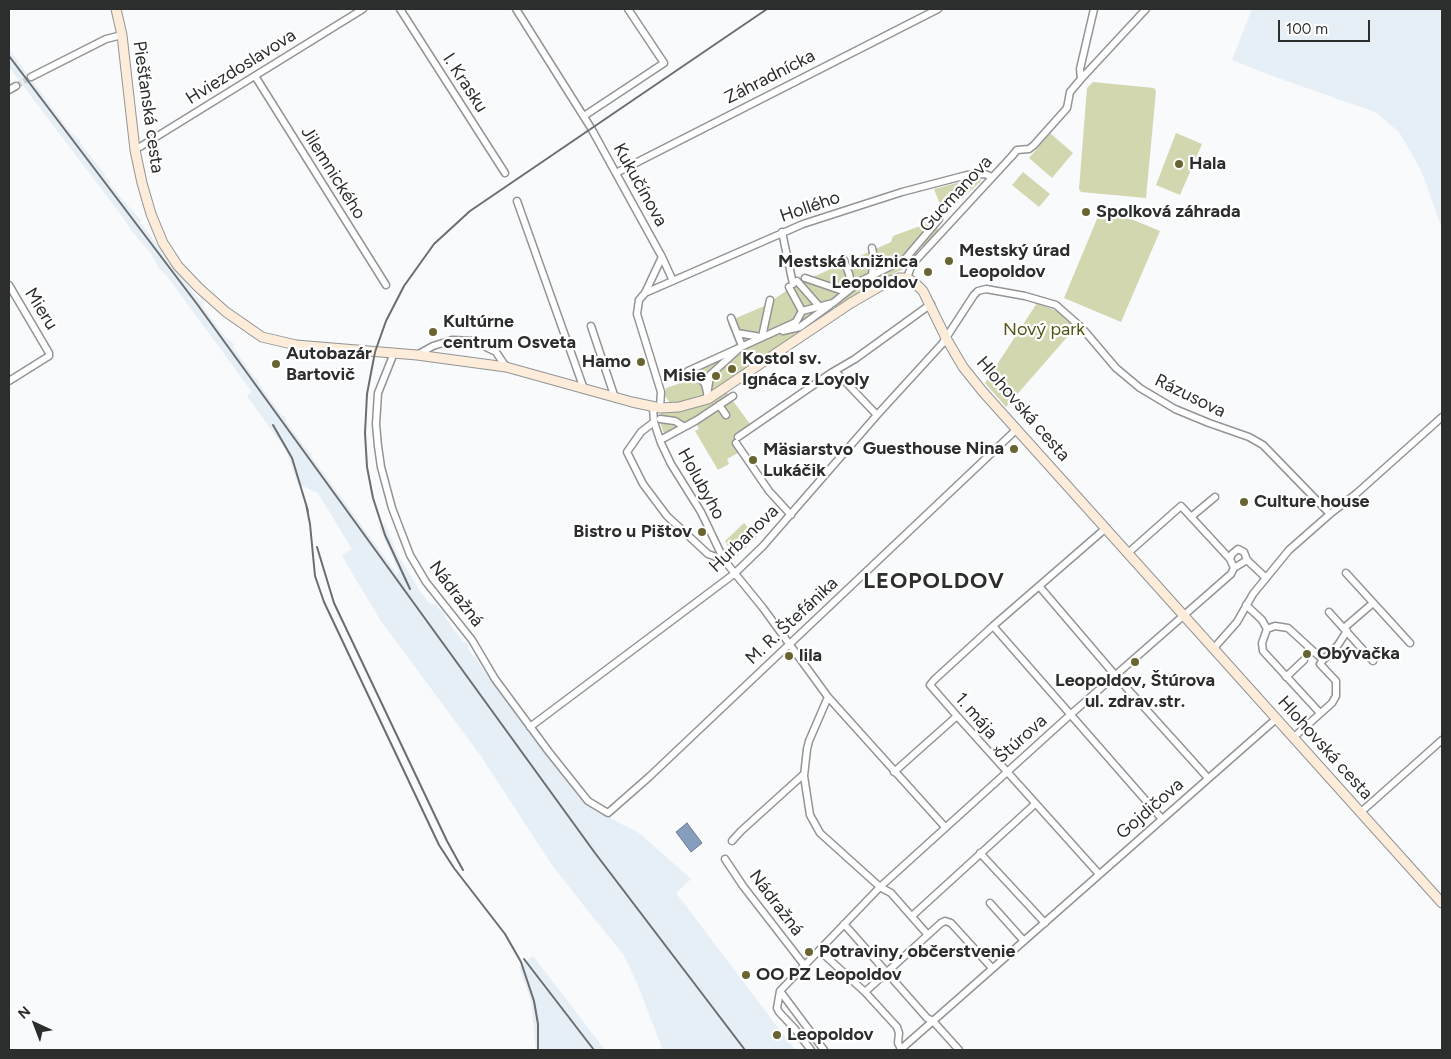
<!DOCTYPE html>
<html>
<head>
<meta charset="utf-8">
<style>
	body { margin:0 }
	#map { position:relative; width:1451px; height:1059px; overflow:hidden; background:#f8fafc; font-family:Figtree,sans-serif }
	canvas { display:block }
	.frame { position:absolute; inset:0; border:10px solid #2c2d2d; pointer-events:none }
	.north { position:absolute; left:10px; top:999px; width:50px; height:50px; -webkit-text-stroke:4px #fff; paint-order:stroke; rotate:317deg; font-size:14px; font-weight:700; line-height:20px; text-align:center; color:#2c2d2d }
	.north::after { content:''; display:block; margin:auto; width:18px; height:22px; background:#2c2d2d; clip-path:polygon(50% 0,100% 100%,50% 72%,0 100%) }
	.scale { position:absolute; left:1278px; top:20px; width:92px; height:22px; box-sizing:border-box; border:2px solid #2c2d2d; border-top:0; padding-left:6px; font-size:15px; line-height:18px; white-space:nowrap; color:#2c2d2d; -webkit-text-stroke:4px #fff; paint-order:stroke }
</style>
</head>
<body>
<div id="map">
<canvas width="1451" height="1059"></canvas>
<div class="frame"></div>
<div class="north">N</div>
<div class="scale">100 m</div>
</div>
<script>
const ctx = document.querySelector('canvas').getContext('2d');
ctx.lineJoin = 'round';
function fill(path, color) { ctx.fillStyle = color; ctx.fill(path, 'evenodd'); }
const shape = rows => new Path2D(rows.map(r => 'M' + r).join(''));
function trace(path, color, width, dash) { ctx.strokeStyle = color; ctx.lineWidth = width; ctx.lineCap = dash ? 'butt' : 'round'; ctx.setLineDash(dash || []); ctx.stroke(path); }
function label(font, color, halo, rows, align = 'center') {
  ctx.font = font + ' Figtree,sans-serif'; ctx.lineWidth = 4.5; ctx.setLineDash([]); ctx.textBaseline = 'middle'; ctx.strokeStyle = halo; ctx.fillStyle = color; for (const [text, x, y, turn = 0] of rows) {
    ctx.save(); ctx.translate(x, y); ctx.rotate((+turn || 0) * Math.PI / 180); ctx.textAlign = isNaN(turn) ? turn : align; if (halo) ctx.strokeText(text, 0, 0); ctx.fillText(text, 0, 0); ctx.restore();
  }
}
const built = shape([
	[1252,9,1442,9,1442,228,1421,170,1399,132,1375,112,1267,74,1232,60],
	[9,49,71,133,80,141,80,143,104,173,106,178,110,181,110,184,127,205,141,220,140,223,144,227,196,296,203,303,202,305,205,310,225,337,234,344,233,347,236,352,255,378,257,378,260,385,282,416,285,416,286,422,307,450,312,454,311,456,397,574,399,572,379,527,385,524,398,555,420,591,429,603,436,605,439,609,442,610,445,614,445,617,463,642,466,642,469,647,468,649,473,656,476,657,478,662,490,679,491,678,573,786,594,810,639,833,691,879,676,893,795,1050,663,1050,637,983,623,954,592,916,552,865,481,756,381,621,352,573,342,555,352,549,318,493,298,484,286,450,247,396,252,392,167,276,159,268,152,255,131,230,122,216,9,67],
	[533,956,605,1050,536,1050,531,1001,519,967]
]);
const green = shape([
	[1093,82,1154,88,1156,91,1146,198,1081,192,1079,189,1087,88],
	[1050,133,1073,153,1052,178,1029,158],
	[1176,133,1202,144,1180,195,1156,185],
	[1023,172,1050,194,1039,207,1012,185],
	[980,177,981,181,944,215,934,189],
	[1102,207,1160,231,1121,322,1064,298],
	[939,219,934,225,939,230,924,247,920,244,913,252,914,259,904,269,890,275,850,301,833,307,815,319,810,327,722,386,750,424,750,427,736,437,734,443,738,453,727,459,729,464,718,470,695,431,699,429,696,423,666,440,661,425,661,412,670,403,665,396,666,388,690,380,686,367,734,346,736,343,728,324,729,321,762,307,795,285,891,242,893,236],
	[1037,303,1062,313,1076,327,1006,407,985,383],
	[744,523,757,537,736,557,734,557,725,541]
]);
const water = shape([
	[687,823,702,843,691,852,676,832,687,823]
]);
const streetTunnel = shape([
	[16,86,31,77]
]);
const street = shape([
	[400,9,505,173],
	[516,9,591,128,662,257,673,281],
	[255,76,386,285],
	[31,77,106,39,122,35],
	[1081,79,1146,9],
	[9,90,16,86],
	[584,116,664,63,628,9],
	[135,150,363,9],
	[616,173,938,9],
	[517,201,584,389],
	[782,232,793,284],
	[872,248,874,257,872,275],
	[844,260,849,274,852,288],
	[805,278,846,292],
	[907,278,911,267,917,259,1012,156,1017,150,1029,149,1034,145,1067,108,1070,92,1081,79,1080,69,1094,9],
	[797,281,819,306],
	[9,285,49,353,49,356,9,381],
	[789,287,802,311],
	[645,293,803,224,902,192,967,175,985,174,992,177],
	[591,326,615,398],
	[783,331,800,327,830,305],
	[737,333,761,337],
	[762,337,770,300],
	[394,353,378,393,376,424,378,446,381,467,392,508,410,555,426,582,472,640,495,679,549,752,588,801,608,813,649,777,1017,429],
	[417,355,433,346,452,340,474,341,496,352,506,367],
	[688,371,796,322,802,311,833,303,859,282,905,259,939,219],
	[835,371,877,415],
	[695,372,705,384,707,392],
	[707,396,710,375,742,346,731,318],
	[719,405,726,415],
	[653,407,654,422,661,443,671,464,701,512,724,560,763,608,828,697,945,827],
	[660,408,661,392,637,314,639,300,645,293,662,257],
	[660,419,675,421,683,426],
	[654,422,641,432,627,452,643,484,667,516,708,554,724,560],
	[738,437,831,373,855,359,931,304],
	[664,438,697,420,733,396],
	[736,443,769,491,791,515],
	[1330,514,1357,493,1442,417],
	[1191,517,1215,497],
	[1230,559,1232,554,1238,549,1244,552,1247,560],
	[1234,568,1247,560,1266,578],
	[1346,573,1410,643],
	[1039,586,1115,675,1208,778],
	[1246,605,1262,620,1267,629,1262,643,1263,651,1320,713],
	[1329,612,1373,661],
	[993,626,1162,819],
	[1344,628,1373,603],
	[1267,629,1275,626,1288,628,1323,660],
	[1323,660,1338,645,1347,631],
	[1286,677,1304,660],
	[828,697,809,741,807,749,804,776,810,815,820,833,880,887,891,893,928,935],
	[530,727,734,574,763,546,877,415,942,344,974,295,978,291,986,289,1025,296,1056,305,1082,328,1116,368,1140,388,1175,409,1209,423,1249,437,1263,445,1330,514,1289,550,1253,594,1237,622,1214,648],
	[1294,737,1332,703,1336,696,1336,681,1320,664,1323,660],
	[894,772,957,716],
	[1361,812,1442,740],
	[732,841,741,831,804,774],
	[980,853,1045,923],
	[725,859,743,886,805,966],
	[1099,874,957,716,930,685,934,680,993,626,1106,528],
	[990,903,1024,941],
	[912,916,1035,804],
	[844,924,927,1018,933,1021,959,1050],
	[820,951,865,992,897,1027,899,1033,898,1043,901,1049],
	[780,991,880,887,1070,715,1231,574,1234,568,1230,559,1181,506,1128,553],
	[780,991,824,1050],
	[780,991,777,1008,779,1012,794,1028,811,1050],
	[865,992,941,923,945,921,951,923,992,968],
	[900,1050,1276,719]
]);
const secondary = shape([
	[116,9,122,35,135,150,142,183,151,214,163,243,178,266,199,288,226,312,262,337,296,345,417,355,506,367,632,402,660,408,679,407,708,399,851,303,889,281,899,278,907,278,915,283,923,291,946,338,963,367,983,392,1442,903]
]);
const rail = shape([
	[9,56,197,304,595,853,745,1050],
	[273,425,292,458,308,511],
	[306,504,310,524,315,576,324,602,439,845,454,868,505,934,521,962,534,1001,538,1024,538,1050],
	[317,547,334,603,447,841,463,870],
	[410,589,385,535,373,498,367,467,365,433,367,394,375,352,386,321,404,286,434,244,470,211,767,9],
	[524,959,594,1050]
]);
const markers = [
	[1179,164,5,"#686532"],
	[1086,212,5,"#686532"],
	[949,261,5,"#686532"],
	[928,272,5,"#686532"],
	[433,332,5,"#686532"],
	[641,362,5,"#686532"],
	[276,364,5,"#686532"],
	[732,369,5,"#686532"],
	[716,376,5,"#686532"],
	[1014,449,5,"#686532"],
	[753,460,5,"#686532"],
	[1244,502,5,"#686532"],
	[702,532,5,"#686532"],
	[1307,654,5,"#686532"],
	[789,656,5,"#686532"],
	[1135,662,5,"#686532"],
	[809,952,5,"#686532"],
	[746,975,5,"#686532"],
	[777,1035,5,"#686532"]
];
const streetNames = [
	["Hviezdoslavova",241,67,-32],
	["Záhradnícka",770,77,-27],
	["I. Krasku",465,83,57],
	["Piešťanská cesta",148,107,82],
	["Jilemnického",333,173,58],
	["Kukučínova",640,185,61],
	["Gucmanova",956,194,-47],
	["Hollého",810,207,-19],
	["Mieru",41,309,58],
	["Rázusova",1190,396,26],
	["Hlohovská cesta",1023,409,49],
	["Holubyho",701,484,61],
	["Hurbanova",744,539,-44],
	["Nádražná",456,594,53],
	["M. R. Štefánika",792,621,-43],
	["1. mája",976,716,49],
	["Štúrova",1021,739,-42],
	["Hlohovská cesta",1325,748,48],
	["Gojdičova",1150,809,-41],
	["Nádražná",776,903,53]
];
const poiNames = [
	["Hala",1189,164],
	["Spolková záhrada",1096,212],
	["Mestský úrad",959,251],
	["Leopoldov",959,272],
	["Mestská knižnica",918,262,"right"],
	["Leopoldov",918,283,"right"],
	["Kultúrne",443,322],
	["centrum Osveta",443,343],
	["Autobazár",286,354],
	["Bartovič",286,375],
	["Kostol sv.",742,359],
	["Ignáca z Loyoly",742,380],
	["Hamo",631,362,"right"],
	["Misie",706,376,"right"],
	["Guesthouse Nina",1004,449,"right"],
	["Mäsiarstvo",763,450],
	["Lukáčik",763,471],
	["Culture house",1254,502],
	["Bistro u Pištov",692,532,"right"],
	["Obývačka",1317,654],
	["lila",799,656],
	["Leopoldov, Štúrova",1135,681,"center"],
	["ul. zdrav.str.",1135,702,"center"],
	["Potraviny, občerstvenie",819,952],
	["OO PZ Leopoldov",756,975],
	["Leopoldov",787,1035]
];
const parkNames = [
	["Nový park",1044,330]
];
const districtNames = [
	["LEOPOLDOV",934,582]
];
fill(built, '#e6eef6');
fill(green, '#d3d7af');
fill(water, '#879dbd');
trace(water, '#6c7b92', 1);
trace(streetTunnel, '#cfd1d3', 6, [6, 3]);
trace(street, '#929496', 9);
trace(secondary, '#929496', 11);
trace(street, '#fff', 6);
trace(secondary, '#feecda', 9);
trace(rail, '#6c6d6e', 2);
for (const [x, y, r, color] of markers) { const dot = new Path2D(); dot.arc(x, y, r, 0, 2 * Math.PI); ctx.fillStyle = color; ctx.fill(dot); trace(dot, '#fff', 2); }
label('18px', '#2c2d2d', '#fff', streetNames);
label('bold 18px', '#2c2d2d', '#fff', poiNames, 'left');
label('18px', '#525516', '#fff', parkNames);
ctx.letterSpacing = '1px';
label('bold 22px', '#2c2d2d', '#fff', districtNames);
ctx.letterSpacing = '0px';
</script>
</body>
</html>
